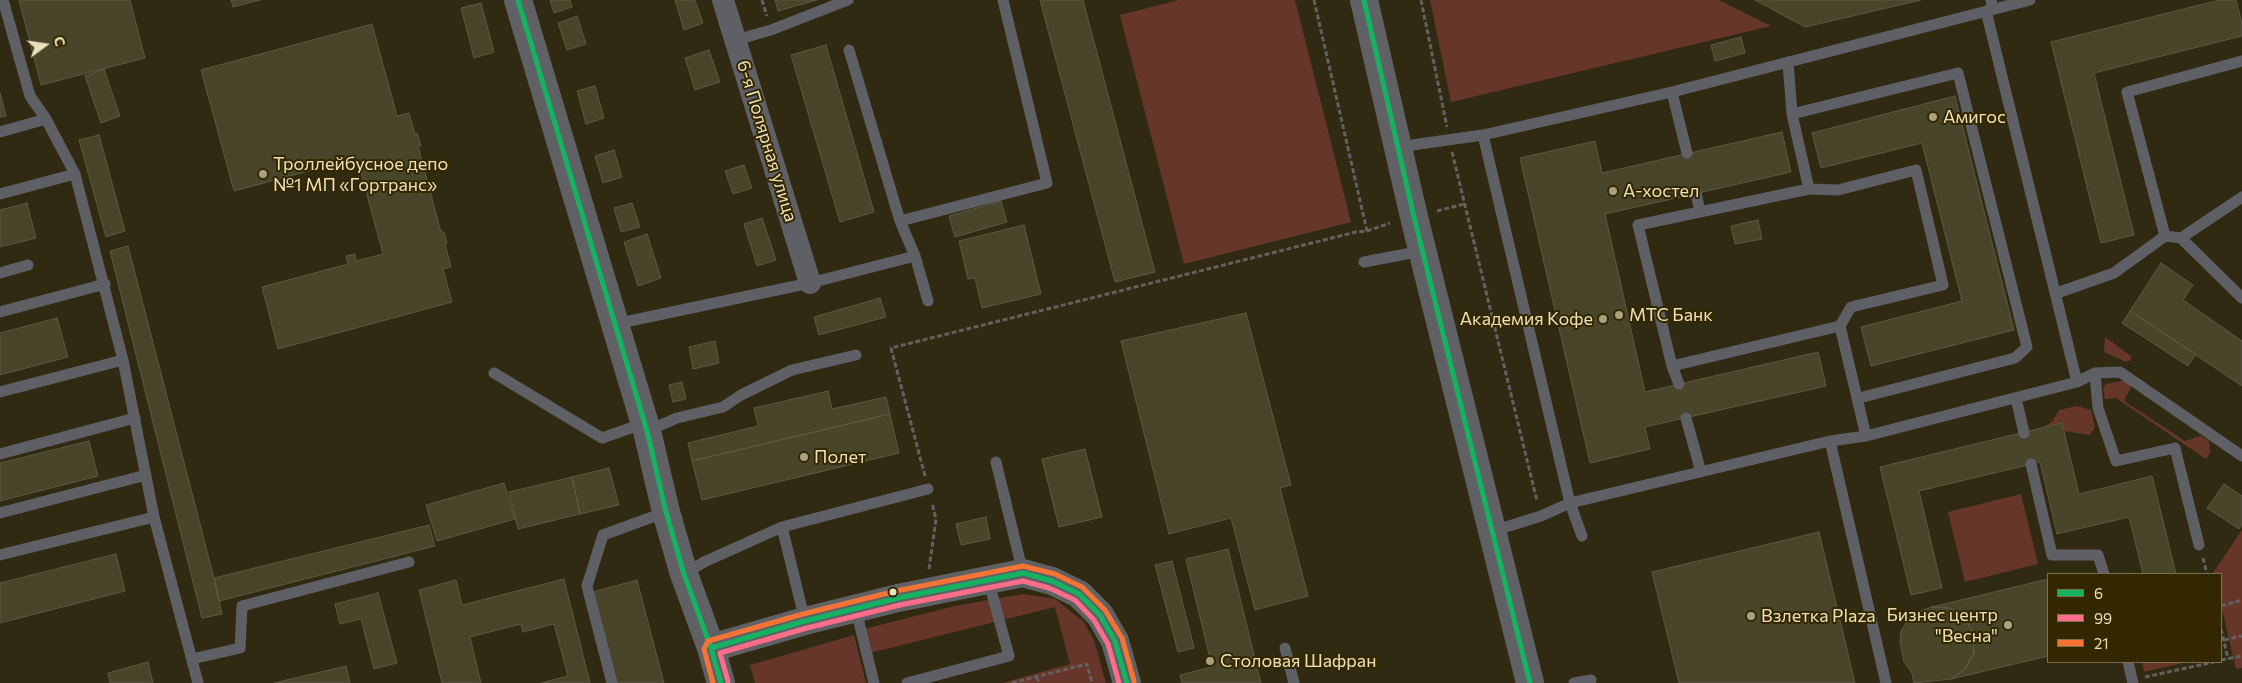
<!DOCTYPE html>
<html>
<head>
<meta charset="utf-8">
<style>
	body { margin:0 }
	#map { position:relative; width:2242px; height:683px; overflow:hidden; background:#312a13; font-family:Commissioner,sans-serif }
	canvas { display:block }
	.legend { position:absolute; left:2047px; top:573px; width:175px; height:90px; box-sizing:border-box; background:#332700; border:1px solid #7d714b; margin:0; padding:6px 9px; list-style:none; font-size:15px; color:#ece0bb }
	.legend li { display:flex; align-items:center; gap:10px; height:25px }
	.legend b { width:25px; border:1px solid #7d714b }
	.north { position:absolute; left:20px; top:20px; width:50px; height:50px; -webkit-text-stroke:4px #332700; paint-order:stroke; rotate:76deg; font-size:14px; font-weight:700; line-height:20px; text-align:center; color:#ece0bb }
	.north::after { content:''; display:block; margin:auto; width:18px; height:22px; background:#ece0bb; clip-path:polygon(50% 0,100% 100%,50% 72%,0 100%) }
</style>
</head>
<body>
<div id="map">
<canvas width="2242" height="683"></canvas>
<ul class="legend">
<li><b style="height:6px;background:#13b361"></b>6</li>
<li><b style="height:6px;background:#fb6d88"></b>99</li>
<li><b style="height:6px;background:#f57335"></b>21</li>
</ul>
<div class="north">С</div>
</div>
<script>
const ctx = document.querySelector('canvas').getContext('2d');
ctx.lineJoin = 'round';
function fill(path, color) { ctx.fillStyle = color; ctx.fill(path, 'evenodd'); }
const shape = rows => new Path2D(rows.map(r => 'M' + r).join(''));
function trace(path, color, width, dash) { ctx.strokeStyle = color; ctx.lineWidth = width; ctx.lineCap = dash ? 'butt' : 'round'; ctx.setLineDash(dash || []); ctx.stroke(path); }
function label(font, color, halo, rows, align = 'center') {
  ctx.font = font + ' Commissioner,sans-serif'; ctx.lineWidth = 4; ctx.setLineDash([]); ctx.textBaseline = 'middle'; ctx.strokeStyle = halo; ctx.fillStyle = color; for (const [text, x, y, turn = 0] of rows) {
    ctx.save(); ctx.translate(x, y); ctx.rotate((+turn || 0) * Math.PI / 180); ctx.textAlign = isNaN(turn) ? turn : align; if (halo) ctx.strokeText(text, 0, 0); ctx.fillText(text, 0, 0); ctx.restore();
  }
}
const green = shape([
	[1179,0,1295,0,1351,222,1184,264,1120,15],
	[1430,0,1719,0,1771,26,1451,102],
	[2105,337,2131,356,2131,360,2126,362,2104,352],
	[2126,380,2132,385,2124,401,2185,441,2201,436,2209,441,2210,453,2206,459,2116,398,2105,399,2103,389,2106,384],
	[2077,406,2091,410,2095,427,2090,435,2064,431,2062,423,2040,429,2052,422,2059,410],
	[2021,494,2038,564,1965,582,1948,512],
	[2242,530,2242,668,2236,669,2221,605,2221,574,2213,573],
	[1023,594,1055,599,1083,621,1094,640,1106,683,1002,683,1070,664,1055,607,870,653,864,629,955,606],
	[854,635,866,683,755,683,750,665],
	[2142,662,2187,662,2144,672]
]);
const building = shape([
	[19,0,130,0,145,58,41,85,19,0],
	[231,0,260,0,233,7,231,0],
	[550,0,570,0,572,7,554,13,550,0],
	[675,0,695,0,703,23,684,30,675,0],
	[775,0,817,0,778,11,775,0],
	[1040,0,1083,0,1155,272,1115,282,1040,0],
	[1755,0,1921,0,1805,27,1755,0],
	[2220,0,2236,0,2242,24,2242,36,2094,73,2134,235,2101,243,2051,42,2220,0],
	[481,3,494,52,474,58,461,8,481,3],
	[577,16,586,44,567,50,558,23,577,16],
	[372,24,397,116,409,113,415,134,417,133,421,146,418,146,441,232,444,232,447,243,445,244,451,267,443,269,452,302,278,349,262,287,348,264,346,256,355,254,356,261,383,254,357,158,234,191,201,70,372,24],
	[1741,37,1745,53,1715,61,1711,45,1741,37],
	[826,45,874,212,840,222,791,55,826,45],
	[709,50,720,82,695,90,685,58,709,50],
	[104,69,120,116,101,123,85,76,104,69],
	[595,86,604,118,586,124,577,91,595,86],
	[0,93,6,116,0,117,0,93],
	[1955,96,2014,330,1871,366,1861,327,1962,301,1922,143,1821,168,1812,133,1955,96],
	[1782,132,1791,172,1605,214,1645,392,1818,352,1826,386,1645,427,1650,449,1590,463,1520,158,1595,141,1602,173,1782,132],
	[99,135,125,231,106,237,79,140,99,135],
	[614,150,622,177,603,183,595,156,614,150],
	[744,165,752,188,733,194,725,171,744,165],
	[1001,201,1007,222,955,237,949,216,1001,201],
	[27,203,36,238,0,247,0,210,27,203],
	[632,203,640,227,621,232,614,208,632,203],
	[762,218,776,260,757,266,744,224,762,218],
	[1758,220,1762,239,1735,244,1731,226,1758,220],
	[1024,225,1041,294,982,308,975,278,968,279,959,241,1024,225],
	[647,234,661,278,638,286,624,242,647,234],
	[128,246,214,578,222,614,202,618,110,251,128,246],
	[2161,263,2193,285,2183,300,2242,341,2242,386,2130,311,2161,263],
	[880,298,886,317,819,335,814,317,880,298],
	[2130,311,2196,354,2188,366,2122,323,2130,311],
	[1246,313,1291,485,1280,488,1308,596,1255,610,1231,518,1169,534,1121,341,1246,313],
	[57,318,68,357,0,375,0,333,57,318],
	[715,341,719,363,693,369,689,347,715,341],
	[682,382,686,399,673,402,669,385,682,382],
	[828,391,832,409,886,397,890,414,692,461,688,443,758,426,754,408,828,391],
	[890,414,899,453,702,500,692,461,890,414],
	[2062,423,2079,494,2152,476,2176,574,2143,574,2129,517,2057,534,2040,462,1919,491,1942,588,1911,595,1880,467,2062,423],
	[89,441,98,476,0,501,0,463,89,441],
	[1085,449,1102,517,1059,527,1042,459,1085,449],
	[609,468,619,505,580,514,572,477,609,468],
	[572,477,580,514,518,529,509,492,572,477],
	[504,483,515,519,437,541,426,505,504,483],
	[2224,484,2242,496,2242,524,2239,529,2207,508,2224,484],
	[986,517,990,539,961,545,956,524,986,517],
	[429,525,435,546,219,601,214,578,429,525],
	[1819,532,1855,683,1679,683,1652,572,1819,532],
	[1228,549,1261,683,1182,683,1180,675,1212,667,1186,559,1228,549],
	[116,554,125,591,0,623,0,583,116,554],
	[1172,561,1194,648,1178,652,1155,565,1172,561],
	[564,579,590,683,541,683,568,676,554,624,523,632,521,624,470,637,481,683,442,683,419,590,456,580,462,605,564,579],
	[2048,579,2048,656,1951,679,1965,669,1974,653,1973,632,1964,618,1949,608,1932,607,2048,579],
	[637,580,664,683,617,683,593,592,637,580],
	[378,593,397,663,374,669,361,619,340,624,335,604,378,593],
	[1932,607,1949,608,1964,618,1973,632,1974,653,1965,669,1951,679,1914,683,1912,673,1904,662,1900,642,1901,631,1908,619,1918,612,1932,607],
	[148,662,153,683,110,683,108,673,148,662],
	[346,666,350,683,274,683,346,666]
]);
const path = shape([
	[762,0,767,16],
	[1314,0,1367,231],
	[1421,0,1447,127],
	[1452,152,1537,501],
	[1437,211,1464,204],
	[925,476,891,348,1356,232,1367,231,1390,223],
	[2203,558,2207,574],
	[929,569,936,519,932,503],
	[2221,606,2242,600],
	[2221,629,2228,659],
	[2224,640,2242,636],
	[2221,660,2242,656],
	[1037,677,1039,683],
	[2145,677,2214,662],
	[1012,683,1087,664,1092,683]
]);
const lane = shape([
	[3,0,30,96,46,119,75,174,123,360,154,517,198,683],
	[1991,0,1993,9,1986,11,2077,382],
	[736,40,771,30,848,0],
	[849,50,900,221,915,256,928,301],
	[2242,61,2127,92,2165,236,2181,238,2242,298],
	[1788,62,1792,114,1809,189,1638,225,1672,366,1840,326],
	[1672,92,1687,153],
	[1792,114,1958,73,2027,347,2015,358,1859,398],
	[0,132,46,119],
	[1483,135,1570,503,1582,536],
	[1398,147,1483,135,1672,92,2030,0],
	[1809,189,1838,190,1916,170,1943,285,1851,307,1840,326,1866,436],
	[1696,193,1700,212],
	[0,194,75,174],
	[900,221,1047,183,1003,0],
	[1364,262,1422,251],
	[0,273,28,265],
	[2057,293,2114,273,2165,236,2181,238,2242,197],
	[0,312,105,284],
	[615,324,810,283,915,256],
	[1672,366,1679,384],
	[494,373,602,438,645,423],
	[2095,373,2098,408,2116,461,2175,448,2199,545],
	[0,392,123,360],
	[2016,398,2024,433],
	[1686,418,1701,472],
	[647,431,677,418,723,407,741,395,792,370,856,355],
	[1830,441,1886,683],
	[0,454,135,418],
	[996,462,1023,573],
	[2031,464,2052,555,2098,555,2104,574],
	[0,513,146,475],
	[782,527,805,621],
	[1493,531,1541,516,1570,503,1830,441,1866,436,2077,382,2095,373,2120,372,2242,456],
	[0,555,154,517],
	[684,574,704,562,782,527,928,489],
	[856,610,874,683],
	[1285,648,1294,683],
	[192,659,240,648,242,606,409,562],
	[2128,662,2133,683],
	[612,683,587,586,603,535,666,512],
	[907,683,1009,656,988,579],
	[1574,683,1591,680]
]);
const street = shape([
	[723,0,810,283]
]);
const secondary = shape([
	[518,0,647,431,666,512,684,574,711,648,721,683],
	[1364,0,1414,217,1530,683],
	[711,648,805,621,898,598,1023,573,1052,581,1079,594,1100,615,1115,641,1127,683]
]);
const bus1 = shape([
	[518,0,647,431,666,512,684,574,711,648,721,683],
	[1364,0,1414,217,1530,683],
	[711,648,805,621,898,598,1023,573,1052,581,1079,594,1100,615,1115,641,1127,683]
]);
const bus2 = shape([
	[728,681,720,653,807,628,900,605,1023,581,1049,588,1075,600,1094,620,1108,644,1119,683]
]);
const bus3 = shape([
	[713,683,704,649,708,641,803,614,896,591,1023,566,1055,574,1082,587,1105,610,1122,638,1134,681]
]);
const markers = [
	[1933,117,5,"#aba080"],
	[263,174,5,"#aba080"],
	[1613,191,5,"#aba080"],
	[1619,315,5,"#aba080"],
	[1603,319,5,"#aba080"],
	[804,457,5,"#aba080"],
	[893,592,4.5,"#ece0bb"],
	[1751,616,5,"#aba080"],
	[2008,625,5,"#aba080"],
	[1210,661,5,"#aba080"]
];
const poiNames = [
	["Амигос",1943,117],
	["Троллейбусное депо",273,164],
	["№1 МП «Гортранс»",273,185],
	["А-хостел",1623,191],
	["МТС Банк",1629,315],
	["Академия Кофе",1593,319,"right"],
	["Полет",814,457],
	["Бизнес центр",1998,615,"right"],
	["\"Весна\"",1998,636,"right"],
	["Взлетка Plaza",1761,616],
	["Столовая Шафран",1220,661]
];
const streetNames = [
	["6-я Полярная улица",767,141,73]
];
fill(green, '#66362a');
fill(building, '#48452b');
trace(building, '#5b5940', 1);
trace(path, '#62615e', 3, [5, 2.5]);
trace(lane, '#5f6066', 11);
trace(street, '#5f6066', 22);
trace(secondary, '#606165', 28);
trace(bus1, '#13b361', 5);
trace(bus2, '#fb6d88', 5);
trace(bus3, '#f57335', 5);
for (const [x, y, r, color] of markers) { const dot = new Path2D(); dot.arc(x, y, r, 0, 2 * Math.PI); ctx.fillStyle = color; ctx.fill(dot); trace(dot, '#332700', 2); }
label('18px', '#ece0bb', '#332700', poiNames, 'left');
label('18px', '#ece0bb', '#332700', streetNames);
</script>
</body>
</html>
